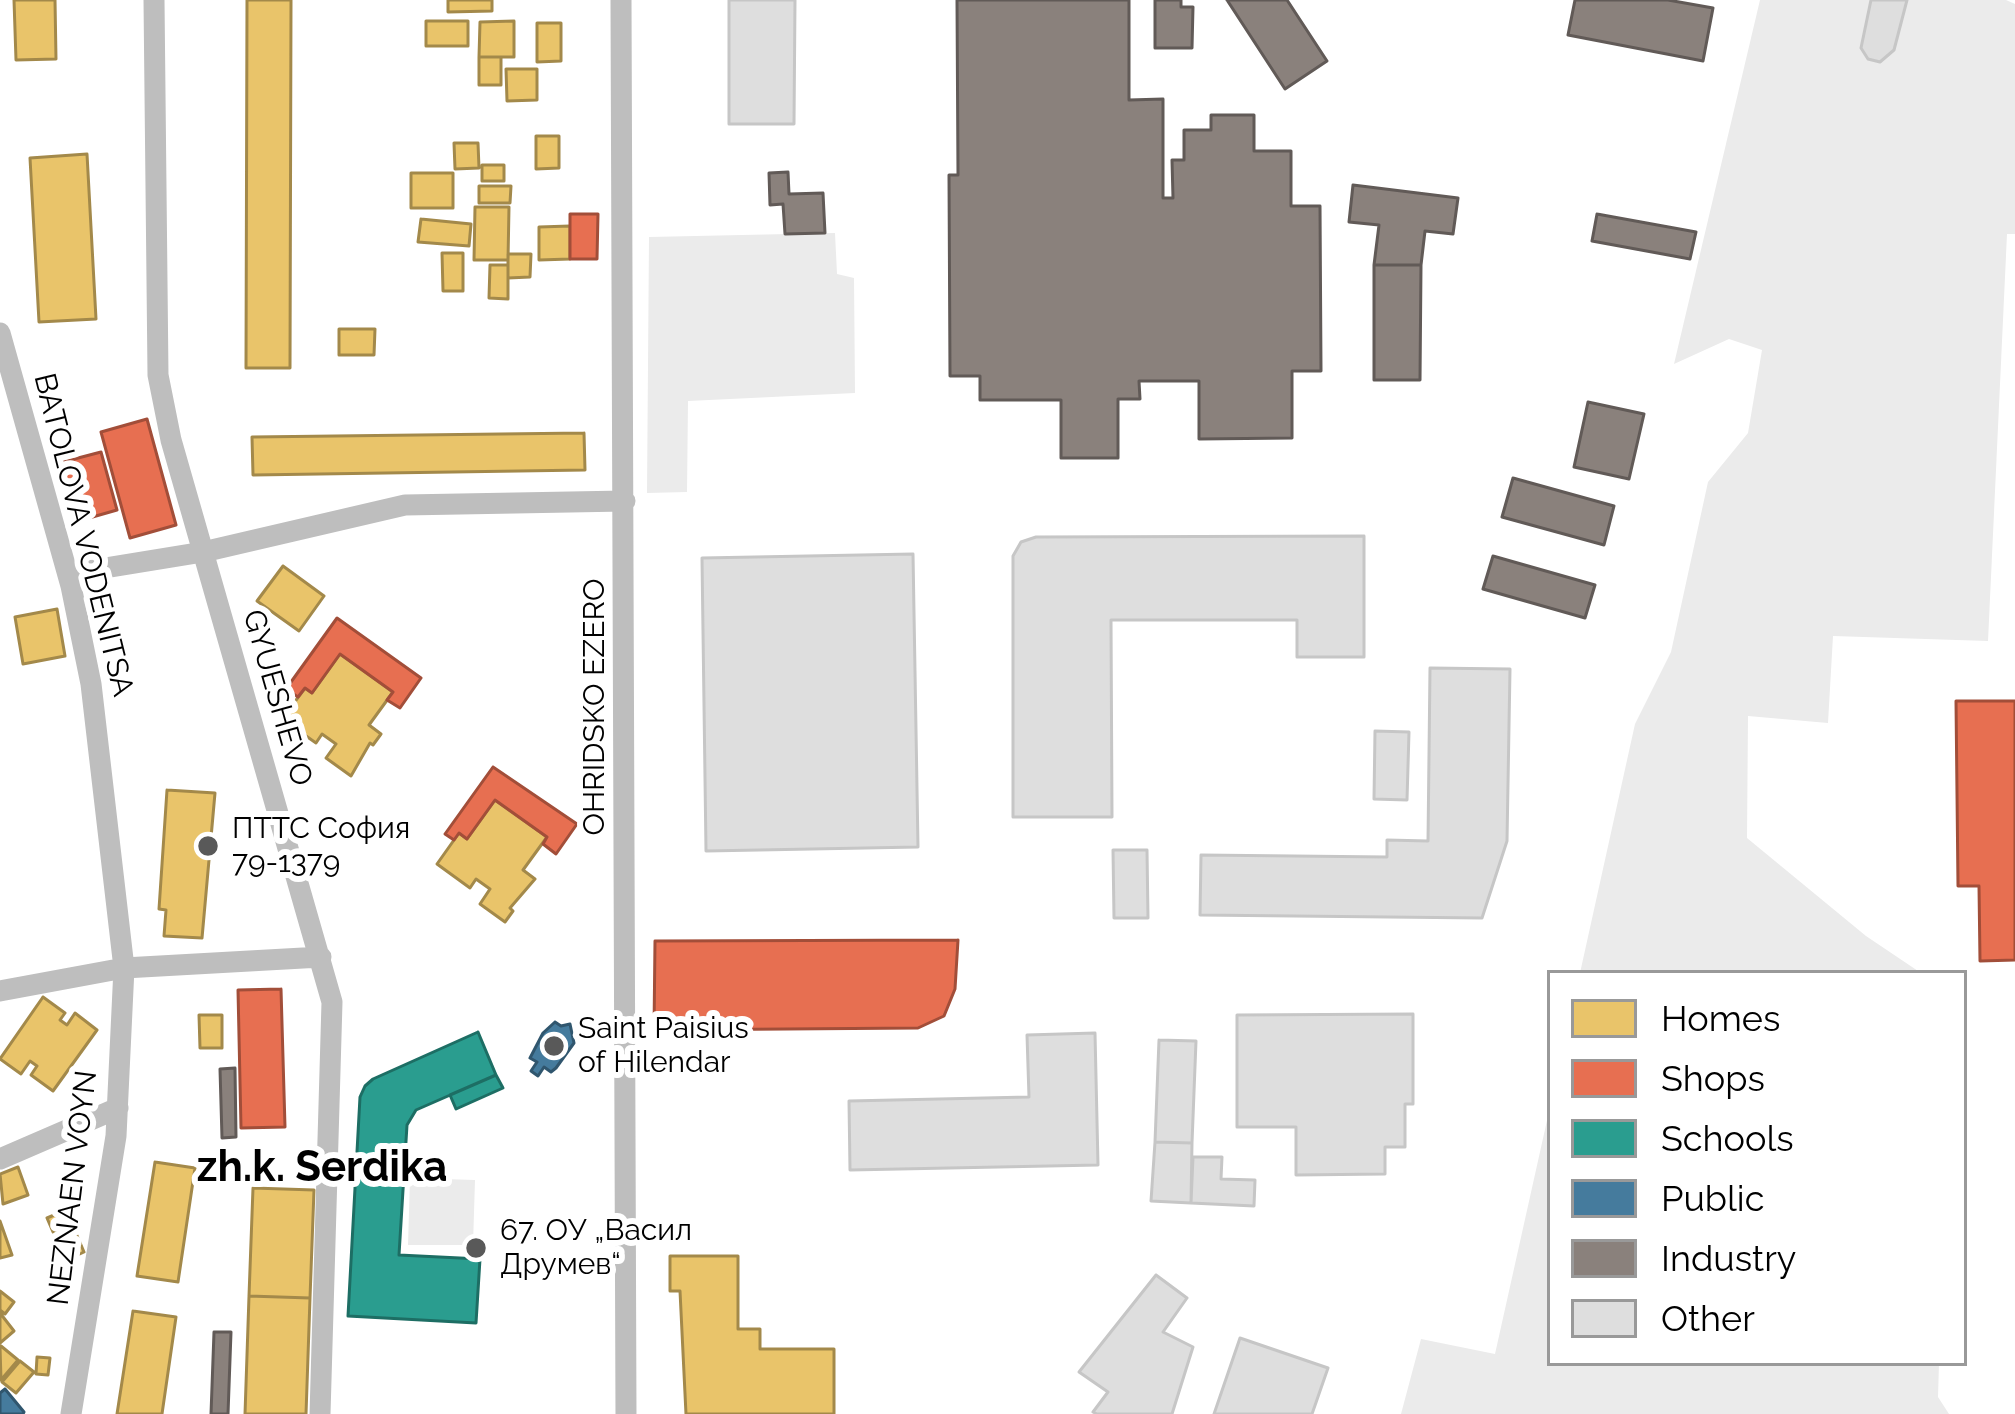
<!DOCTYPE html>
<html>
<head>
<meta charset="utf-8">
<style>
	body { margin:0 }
	#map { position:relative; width:2015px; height:1414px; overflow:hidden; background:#fff; font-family:Raleway,sans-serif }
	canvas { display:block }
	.legend { position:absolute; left:1547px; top:970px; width:420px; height:396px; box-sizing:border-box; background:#fff; border:3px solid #999; margin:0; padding:15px 21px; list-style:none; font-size:36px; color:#000 }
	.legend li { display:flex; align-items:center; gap:24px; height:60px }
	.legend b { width:60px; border:3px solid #999 }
</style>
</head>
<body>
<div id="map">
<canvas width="2015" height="1414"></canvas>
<ul class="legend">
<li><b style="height:33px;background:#e9c46a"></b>Homes</li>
<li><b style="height:33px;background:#e76f51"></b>Shops</li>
<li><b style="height:33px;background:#2a9d8f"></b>Schools</li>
<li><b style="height:33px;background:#457b9d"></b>Public</li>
<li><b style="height:33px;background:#8a817c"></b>Industry</li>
<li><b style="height:33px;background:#dedede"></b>Other</li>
</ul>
</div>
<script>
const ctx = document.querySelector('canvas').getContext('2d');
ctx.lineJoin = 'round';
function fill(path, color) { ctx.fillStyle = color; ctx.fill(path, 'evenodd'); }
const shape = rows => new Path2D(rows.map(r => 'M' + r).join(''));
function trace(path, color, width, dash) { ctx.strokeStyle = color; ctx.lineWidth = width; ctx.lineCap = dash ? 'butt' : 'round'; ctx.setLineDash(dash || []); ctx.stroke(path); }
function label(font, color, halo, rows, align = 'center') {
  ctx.font = font + ' Raleway,sans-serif'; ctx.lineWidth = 12; ctx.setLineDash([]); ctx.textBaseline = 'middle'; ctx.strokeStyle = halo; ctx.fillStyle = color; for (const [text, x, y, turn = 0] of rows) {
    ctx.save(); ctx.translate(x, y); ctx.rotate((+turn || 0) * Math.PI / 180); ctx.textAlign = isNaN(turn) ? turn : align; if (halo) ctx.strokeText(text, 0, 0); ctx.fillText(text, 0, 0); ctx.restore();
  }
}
const green = shape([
	[1760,0,2006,0,2015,4,2015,234,2007,234,1988,641,1833,636,1828,723,1748,716,1747,838,1866,936,1921,973,1580,973,1635,724,1671,652,1708,482,1748,433,1762,350,1729,339,1674,364],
	[835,233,837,274,854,278,855,393,688,401,687,492,647,493,649,237],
	[1550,1107,1550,1363,1939,1363,1938,1397,1949,1414,1401,1414,1421,1339,1495,1354],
	[410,1178,475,1180,473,1245,408,1245]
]);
const homes = shape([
	[14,0,55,0,56,59,16,60,14,0],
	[247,0,291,0,290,368,246,368,247,0],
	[448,0,492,0,492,11,448,12,448,0],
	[426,21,468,21,468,46,426,46,426,21],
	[514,21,514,57,479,57,480,22,514,21],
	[537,23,561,23,561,61,537,62,537,23],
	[479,57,501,57,501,85,479,85,479,57],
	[506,69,537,69,537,100,507,101,506,69],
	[536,136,559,136,559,168,536,169,536,136],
	[454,143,478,143,479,168,455,169,454,143],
	[87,154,96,319,39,322,30,158,87,154],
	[482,165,504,165,504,181,482,181,482,165],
	[411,173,453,173,453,208,411,208,411,173],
	[479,186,511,186,510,203,479,203,479,186],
	[475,207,509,207,508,260,474,260,475,207],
	[421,219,471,224,469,246,418,242,421,219],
	[570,226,570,259,539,260,539,227,570,226],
	[442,253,463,253,463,291,443,291,442,253],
	[508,254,531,254,530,277,508,278,508,254],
	[490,265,508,265,508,299,489,298,490,265],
	[339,329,375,329,374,355,339,355,339,329],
	[584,433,585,470,253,475,252,437,584,433],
	[283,566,324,596,299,631,257,601,283,566],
	[57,609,65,656,23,664,15,617,57,609],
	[340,654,393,692,369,725,381,734,373,745,370,743,351,776,326,758,336,744,322,734,316,743,282,719,305,688,312,693,340,654],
	[167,790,215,793,202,938,164,936,166,910,159,909,167,790],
	[495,800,547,837,523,870,535,879,510,908,513,911,505,922,480,904,490,889,476,879,470,888,437,864,459,833,467,839,495,800],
	[43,997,65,1013,60,1020,67,1025,75,1013,97,1030,53,1091,31,1075,37,1066,30,1061,21,1074,0,1059,43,997],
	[199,1015,222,1015,222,1048,200,1048,199,1015],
	[155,1162,195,1168,178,1282,137,1276,155,1162],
	[18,1167,28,1195,3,1204,0,1174,18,1167],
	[253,1188,314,1190,310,1298,249,1296,253,1188],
	[66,1210,72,1224,53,1232,47,1218,66,1210],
	[0,1221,12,1255,0,1258,0,1221],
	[73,1226,84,1252,69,1259,54,1234,73,1226],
	[670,1256,738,1256,738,1329,760,1329,760,1349,834,1349,834,1414,686,1414,680,1291,670,1291,670,1256],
	[0,1291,14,1302,5,1314,0,1310,0,1291],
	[249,1296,310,1298,306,1414,245,1414,249,1296],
	[133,1311,176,1317,162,1414,117,1414,133,1311],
	[0,1313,14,1331,0,1343,0,1313],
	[1,1346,18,1360,1,1380,0,1347,1,1346],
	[37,1357,50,1358,48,1375,36,1374,37,1357],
	[20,1361,34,1372,16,1393,2,1382,20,1361]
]);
const shops = shape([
	[570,214,598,214,597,259,570,259,570,214],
	[147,419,176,525,130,538,101,432,147,419],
	[101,452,117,510,75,522,59,463,101,452],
	[337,618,421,678,400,708,387,700,393,692,340,654,312,693,305,688,298,697,286,689,337,618],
	[1956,701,2015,701,2015,960,1980,961,1979,886,1958,886,1956,701],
	[493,767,577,824,556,854,543,844,547,837,495,800,467,839,459,833,454,840,445,834,493,767],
	[958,940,955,989,944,1016,918,1028,654,1030,655,941,958,940],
	[281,989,285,1127,241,1128,238,990,281,989]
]);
const schools = shape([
	[478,1032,496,1075,416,1110,407,1125,399,1255,480,1259,476,1323,348,1316,360,1097,365,1086,373,1079,478,1032],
	[496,1075,503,1088,456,1109,450,1095,496,1075]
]);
const public = shape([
	[555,1022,561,1026,570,1024,574,1043,556,1068,551,1072,544,1067,538,1076,531,1071,537,1062,530,1058,543,1033,555,1022],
	[5,1389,24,1412,23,1414,0,1414,0,1393,5,1389]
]);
const industry = shape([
	[957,0,1129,0,1129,100,1163,99,1163,198,1173,198,1172,160,1184,160,1184,130,1211,130,1211,115,1254,115,1254,151,1291,151,1291,206,1320,206,1321,371,1292,371,1292,438,1199,439,1199,381,1139,381,1140,399,1118,399,1118,458,1061,458,1061,400,980,400,980,376,950,376,949,175,958,175,957,0],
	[1155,0,1181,0,1181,7,1193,7,1192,48,1155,48,1155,0],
	[1227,0,1287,0,1327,61,1285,89,1227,0],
	[1575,0,1668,0,1713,8,1703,61,1568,35,1575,0],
	[788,172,789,194,823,193,825,233,785,234,783,204,770,205,769,173,788,172],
	[1353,185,1458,198,1453,234,1425,231,1421,265,1374,265,1379,225,1349,222,1353,185],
	[1597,214,1696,232,1690,259,1592,241,1597,214],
	[1374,265,1421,265,1420,380,1374,380,1374,265],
	[1588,402,1644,414,1629,479,1574,467,1588,402],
	[1513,478,1614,506,1604,545,1502,517,1513,478],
	[1493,556,1595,585,1585,618,1483,589,1493,556],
	[235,1068,236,1137,222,1138,220,1069,235,1068],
	[214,1332,231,1332,228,1414,211,1414,214,1332]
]);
const building = shape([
	[729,0,795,0,794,124,729,124,729,0],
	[1871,0,1907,0,1894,50,1880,62,1868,59,1861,48,1871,0],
	[1364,536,1364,657,1297,657,1297,620,1111,620,1112,817,1013,817,1013,556,1021,542,1036,537,1364,536],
	[913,554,918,847,706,851,702,558,913,554],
	[1430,668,1510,669,1507,841,1482,918,1200,915,1201,855,1387,857,1387,840,1428,841,1430,668],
	[1375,731,1409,732,1407,800,1374,799,1375,731],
	[1113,850,1147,850,1148,918,1114,918,1113,850],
	[1413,1014,1413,1104,1405,1104,1405,1147,1385,1147,1385,1174,1296,1175,1296,1127,1237,1127,1237,1015,1413,1014],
	[1095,1033,1098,1165,850,1170,849,1101,1029,1097,1027,1035,1095,1033],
	[1159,1040,1196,1041,1192,1143,1155,1142,1159,1040],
	[1155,1142,1192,1143,1191,1203,1151,1201,1155,1142],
	[1193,1157,1222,1157,1221,1179,1255,1180,1254,1206,1191,1203,1193,1157],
	[1156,1275,1187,1298,1163,1332,1193,1347,1172,1414,1097,1414,1093,1412,1108,1392,1079,1372,1156,1275],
	[1240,1338,1328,1368,1312,1414,1214,1414,1240,1338]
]);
const minor = shape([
	[154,0,158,375,171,440,332,1002,320,1414],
	[621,0,626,1414],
	[0,333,71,586,91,684,124,968,116,1136,71,1414],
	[68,574,203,552,405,505,625,501],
	[0,991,124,968,321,957],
	[0,1159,118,1108]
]);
const markers = [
	[208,846,12,"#595959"],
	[554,1046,12,"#595959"],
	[476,1248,12,"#595959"]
];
const streetNames = [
	["BATOLOVA VODENITSA",83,535,76],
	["GYUESHEVO",277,698,74],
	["OHRIDSKO EZERO",595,707,-90],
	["NEZNAEN VOYN",73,1188,-83]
];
const poiNames = [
	["ПТТС София",232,829],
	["79-1379",232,863],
	["Saint Paisius",578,1029],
	["of Hilendar",578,1063],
	["67. ОУ „Васил",500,1231],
	["Друмев“",500,1265]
];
const districtNames = [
	["zh.k. Serdika",322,1168]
];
fill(green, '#ebebeb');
fill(homes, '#e9c46a');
trace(homes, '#a3894a', 3);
fill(shops, '#e76f51');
trace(shops, '#a24e39', 3);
fill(schools, '#2a9d8f');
trace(schools, '#1d6e64', 3);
fill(public, '#457b9d');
trace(public, '#30566e', 3);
fill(industry, '#8a817c');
trace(industry, '#615a57', 3);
fill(building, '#dedede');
trace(building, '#c6c6c6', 3);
trace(minor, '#bebebe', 21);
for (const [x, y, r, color] of markers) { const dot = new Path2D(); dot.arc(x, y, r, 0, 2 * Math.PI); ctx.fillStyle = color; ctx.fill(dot); trace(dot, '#fff', 4.5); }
label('30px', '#000', '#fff', streetNames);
label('30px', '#000', '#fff', poiNames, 'left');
label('bold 42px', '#000', '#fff', districtNames);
</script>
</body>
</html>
